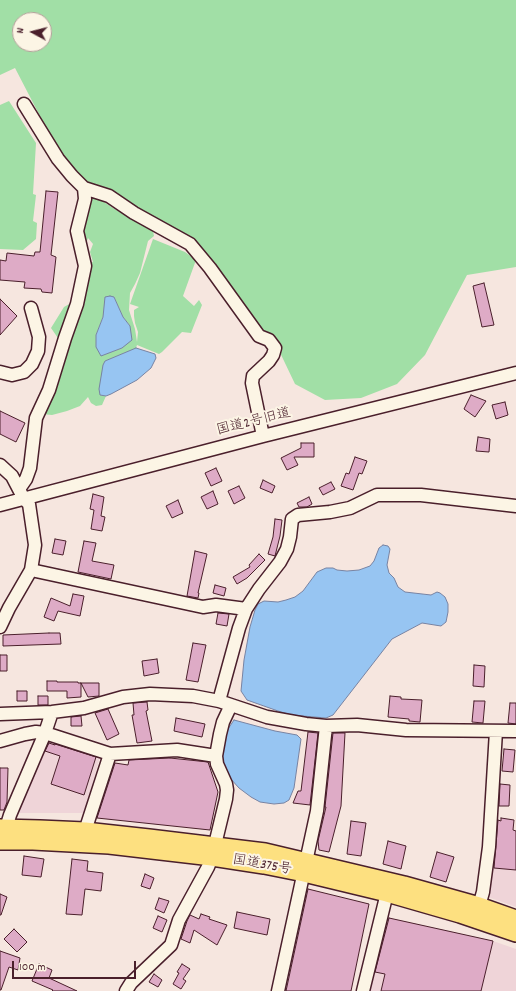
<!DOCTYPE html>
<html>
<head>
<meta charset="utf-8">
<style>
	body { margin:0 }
	#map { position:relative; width:516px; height:991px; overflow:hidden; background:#f6e6df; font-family:Dekko,sans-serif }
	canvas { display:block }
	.north { position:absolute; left:12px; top:12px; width:40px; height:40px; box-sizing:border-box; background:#fcf5e5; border:1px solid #b59f9b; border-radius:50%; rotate:277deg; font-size:11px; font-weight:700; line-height:16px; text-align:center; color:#4a1f2b }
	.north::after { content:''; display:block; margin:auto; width:14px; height:18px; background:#4a1f2b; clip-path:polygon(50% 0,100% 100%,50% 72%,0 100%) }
	.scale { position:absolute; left:12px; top:961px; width:124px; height:18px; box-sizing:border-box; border:2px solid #4a1f2b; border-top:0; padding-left:5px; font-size:12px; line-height:14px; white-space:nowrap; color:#4a1f2b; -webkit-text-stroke:3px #fcf5e5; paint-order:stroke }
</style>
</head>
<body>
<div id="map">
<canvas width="516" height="991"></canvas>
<div class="north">N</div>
<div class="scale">100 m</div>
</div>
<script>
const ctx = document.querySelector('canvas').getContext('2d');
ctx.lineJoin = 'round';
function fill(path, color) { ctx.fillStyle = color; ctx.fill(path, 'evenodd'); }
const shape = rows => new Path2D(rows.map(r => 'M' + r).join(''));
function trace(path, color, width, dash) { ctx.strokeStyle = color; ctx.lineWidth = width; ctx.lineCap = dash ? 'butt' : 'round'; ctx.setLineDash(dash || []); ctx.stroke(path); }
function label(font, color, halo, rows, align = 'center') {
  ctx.font = font + ' Dekko,"Klee One",sans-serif'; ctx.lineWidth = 4; ctx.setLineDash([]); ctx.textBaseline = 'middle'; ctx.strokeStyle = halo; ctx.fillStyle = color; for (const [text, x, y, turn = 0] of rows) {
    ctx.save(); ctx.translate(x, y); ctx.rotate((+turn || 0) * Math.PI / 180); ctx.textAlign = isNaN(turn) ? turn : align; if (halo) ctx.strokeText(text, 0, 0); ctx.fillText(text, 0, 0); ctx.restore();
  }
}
const built = shape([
	[46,740,100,757,84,813,20,813,16,809],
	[516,835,516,907,488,897,485,893,493,836,515,839],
	[386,917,493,941,516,949,516,991,370,991]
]);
const green = shape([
	[0,0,516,0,516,267,467,275,425,355,397,384,361,398,325,400,295,384,274,340,258,326,192,240,141,209,75,176,56,147,15,68,0,75],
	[20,20,44,20,44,44,20,44],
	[9,101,36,143,33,194,36,195,33,221,37,223,36,239,23,250,0,249,0,105],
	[89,192,113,208,153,231,154,236,148,241,140,273,135,284,130,293,129,310,135,329,137,342,138,332,135,323,134,316,134,310,139,307,130,304,153,239,185,252,196,260,183,296,194,306,199,300,202,305,191,333,182,332,162,352,159,354,137,345,136,348,132,350,105,361,100,395,106,396,102,405,96,406,91,403,88,397,80,406,67,411,52,415,41,414,88,263,93,262,90,252,93,244,88,238,87,241,83,243,82,239],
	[114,297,123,317,130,326,122,348,111,352,102,355,96,335,103,317],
	[71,303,60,341,51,328,64,307]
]);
const water = shape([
	[110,296,114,297,123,317,130,326,132,340,122,348,101,356,96,347,96,335,103,317,105,297,110,296],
	[136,348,155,354,156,358,151,368,137,380,111,394,106,396,100,395,99,389,103,365,105,361,136,348],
	[383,545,388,546,390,549,387,565,389,573,394,578,398,587,405,592,431,595,437,592,440,593,445,597,448,604,448,612,446,622,441,626,422,623,392,639,333,715,326,718,291,715,278,711,247,700,241,691,244,660,250,627,255,610,258,604,264,601,278,602,286,600,295,597,303,591,317,572,326,568,333,568,337,570,347,571,359,570,370,566,374,561,379,548,383,545],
	[234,720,275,731,297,735,301,739,294,788,289,800,284,803,274,804,260,802,251,797,239,788,230,778,222,763,222,751,228,729,234,720]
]);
const building = shape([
	[46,191,58,192,51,255,56,257,52,293,42,292,41,289,24,288,25,282,0,280,0,260,6,261,7,253,34,256,35,252,40,252,46,191],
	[484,283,494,325,482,327,473,286,484,283],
	[0,299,17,316,0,335,0,299],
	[471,395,486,401,475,417,464,409,471,395],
	[505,402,508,415,496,419,492,405,505,402],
	[0,411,25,423,16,442,0,434,0,411],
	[478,437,490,439,489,452,476,451,478,437],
	[301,443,314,443,314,457,294,457,298,465,287,470,281,458,301,448,301,443],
	[355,457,367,461,362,474,359,473,353,490,341,486,346,473,349,474,355,457],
	[216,468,222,481,211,486,205,473,216,468],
	[263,480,275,486,272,493,260,488,263,480],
	[331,482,335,489,323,495,319,488,331,482],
	[239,486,245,498,234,504,228,491,239,486],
	[213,491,218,504,207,509,201,497,213,491],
	[93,494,104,497,101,516,105,517,102,531,91,529,94,510,90,509,93,494],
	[309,497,312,504,307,507,299,507,297,503,309,497],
	[178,500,183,513,172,518,166,506,178,500],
	[275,519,282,520,280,536,275,556,268,554,273,537,275,519],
	[55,539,66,541,63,555,52,553,55,539],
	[84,541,96,543,92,561,114,565,111,579,78,572,84,541],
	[195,551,207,554,198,593,199,593,198,598,187,596,195,551],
	[259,554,265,560,247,578,237,584,233,577,250,567,249,565,259,554],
	[215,585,226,588,224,596,213,593,215,585],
	[73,594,84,596,80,616,58,611,54,621,44,617,51,598,70,606,73,594],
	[218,613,229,614,227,626,216,624,218,613],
	[49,633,60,633,61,644,3,646,3,635,49,633],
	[193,643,206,645,198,682,186,680,193,643],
	[0,655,7,655,7,671,0,671,0,655],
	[157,659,159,673,144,676,142,661,157,659],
	[474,665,485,666,484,687,473,686,474,665],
	[47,681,57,681,57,682,78,682,78,683,81,683,81,697,67,698,67,691,47,691,47,681],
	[81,683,99,683,99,696,88,697,81,683],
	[17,691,27,691,27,701,17,701,17,691],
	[38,696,48,696,48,705,38,705,38,696],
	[390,696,401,697,401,699,422,700,420,722,409,721,409,719,388,717,390,696],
	[474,701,485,701,483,723,472,722,474,701],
	[147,702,148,710,146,711,152,741,137,743,132,715,134,715,133,703,147,702],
	[510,703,516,703,516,724,508,723,510,703],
	[108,709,119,734,107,740,95,713,108,709],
	[81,716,82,726,71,726,71,717,81,716],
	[176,718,205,724,202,737,174,731,176,718],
	[308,732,318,733,310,805,293,803,298,791,301,791,308,732],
	[333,733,345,733,341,806,329,852,319,850,318,841,326,807,325,807,333,733],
	[49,743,55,745,55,744,96,757,84,795,51,784,60,756,45,751,49,743],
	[504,749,515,750,513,772,502,771,504,749],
	[170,758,208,762,218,792,210,830,97,818,115,763,128,765,129,760,170,758],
	[0,768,8,768,7,802,4,810,0,810,0,768],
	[500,784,510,785,509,806,499,806,500,784],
	[501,818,514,820,513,830,516,831,516,870,494,868,498,820,501,821,501,818],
	[351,821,366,823,361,856,347,854,351,821],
	[388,841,406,846,401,869,383,864,388,841],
	[437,852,454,857,446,882,430,877,437,852],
	[24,856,44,859,41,877,22,875,24,856],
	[72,859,88,861,87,871,103,873,101,891,85,889,82,915,66,914,72,859],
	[145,874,154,878,150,889,141,886,145,874],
	[308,889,369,904,351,991,286,991,308,889],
	[0,894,7,897,1,915,0,915,0,894],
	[159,898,169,901,164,913,155,909,159,898],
	[237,912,270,919,267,935,234,928,237,912],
	[201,914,210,917,209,919,227,925,217,945,194,930,190,943,181,939,187,921,190,915,199,919,201,914],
	[158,916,167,920,162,932,153,928,158,916],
	[389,918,493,941,481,991,381,991,385,974,375,972,389,918],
	[14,929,27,942,17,952,4,939,14,929],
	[0,951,20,958,18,970,9,967,1,990,0,990,0,951],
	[39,964,52,970,49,978,77,991,52,991,53,990,32,981,39,964],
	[182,964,190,969,183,979,186,981,181,989,173,984,179,973,177,972,182,964],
	[154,974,162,980,158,987,149,982,154,974]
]);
const minor = shape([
	[24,104,58,159,72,176,84,188,109,196,134,213,190,244,210,268,259,336,269,340,275,348,273,355,269,361,253,376,252,383,263,436],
	[0,372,12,375,24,372,32,364,38,351,39,337,31,308],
	[0,465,12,476,24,499,29,504,35,545,31,570,9,608,0,627],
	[19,489,26,479,30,468,36,418,49,390,65,338,77,304,85,266,77,231,85,199,84,188],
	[0,505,263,436,516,373],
	[31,570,203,607,216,605,246,609],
	[219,701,239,628,246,609,259,589,280,562,287,549,290,537,292,519,298,515,330,512,350,508,377,495,421,495,516,506],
	[0,714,52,712,84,708,123,697,150,694,193,696,219,701,267,717,306,724,326,726,357,725,406,730,516,731],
	[0,741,25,734,36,732,45,733,110,754],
	[6,828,10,815,45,733,52,712],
	[85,831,110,754,177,750,216,756],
	[479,906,483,892,489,847,496,731],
	[126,991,131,983,171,945,179,920,208,867,212,857,226,799,227,790,226,784,217,764,216,756,220,734,223,722,231,705],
	[278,991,317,811,326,726],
	[363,991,387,893]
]);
const highway = shape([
	[0,828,40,829,85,831,149,838,265,852,404,885,479,906,516,919],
	[0,841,33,841,109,845,212,857,264,865,304,873,387,893,460,914,516,933]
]);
const streetNames = [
	["国道2号旧道",254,423,-14],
	["国道375号",262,866,10]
];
fill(built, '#efd4d8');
fill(green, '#a1dfa6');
fill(water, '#97c5f2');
trace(water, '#7883a2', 1);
fill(building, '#deabc6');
trace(building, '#4a1f2b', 1);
trace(minor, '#4a1f2b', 15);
trace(highway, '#4a1f2b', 20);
trace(minor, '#fcf5e5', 12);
trace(highway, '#fde080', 17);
label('14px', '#4a1f2b', '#fcf5e5', streetNames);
</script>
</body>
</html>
